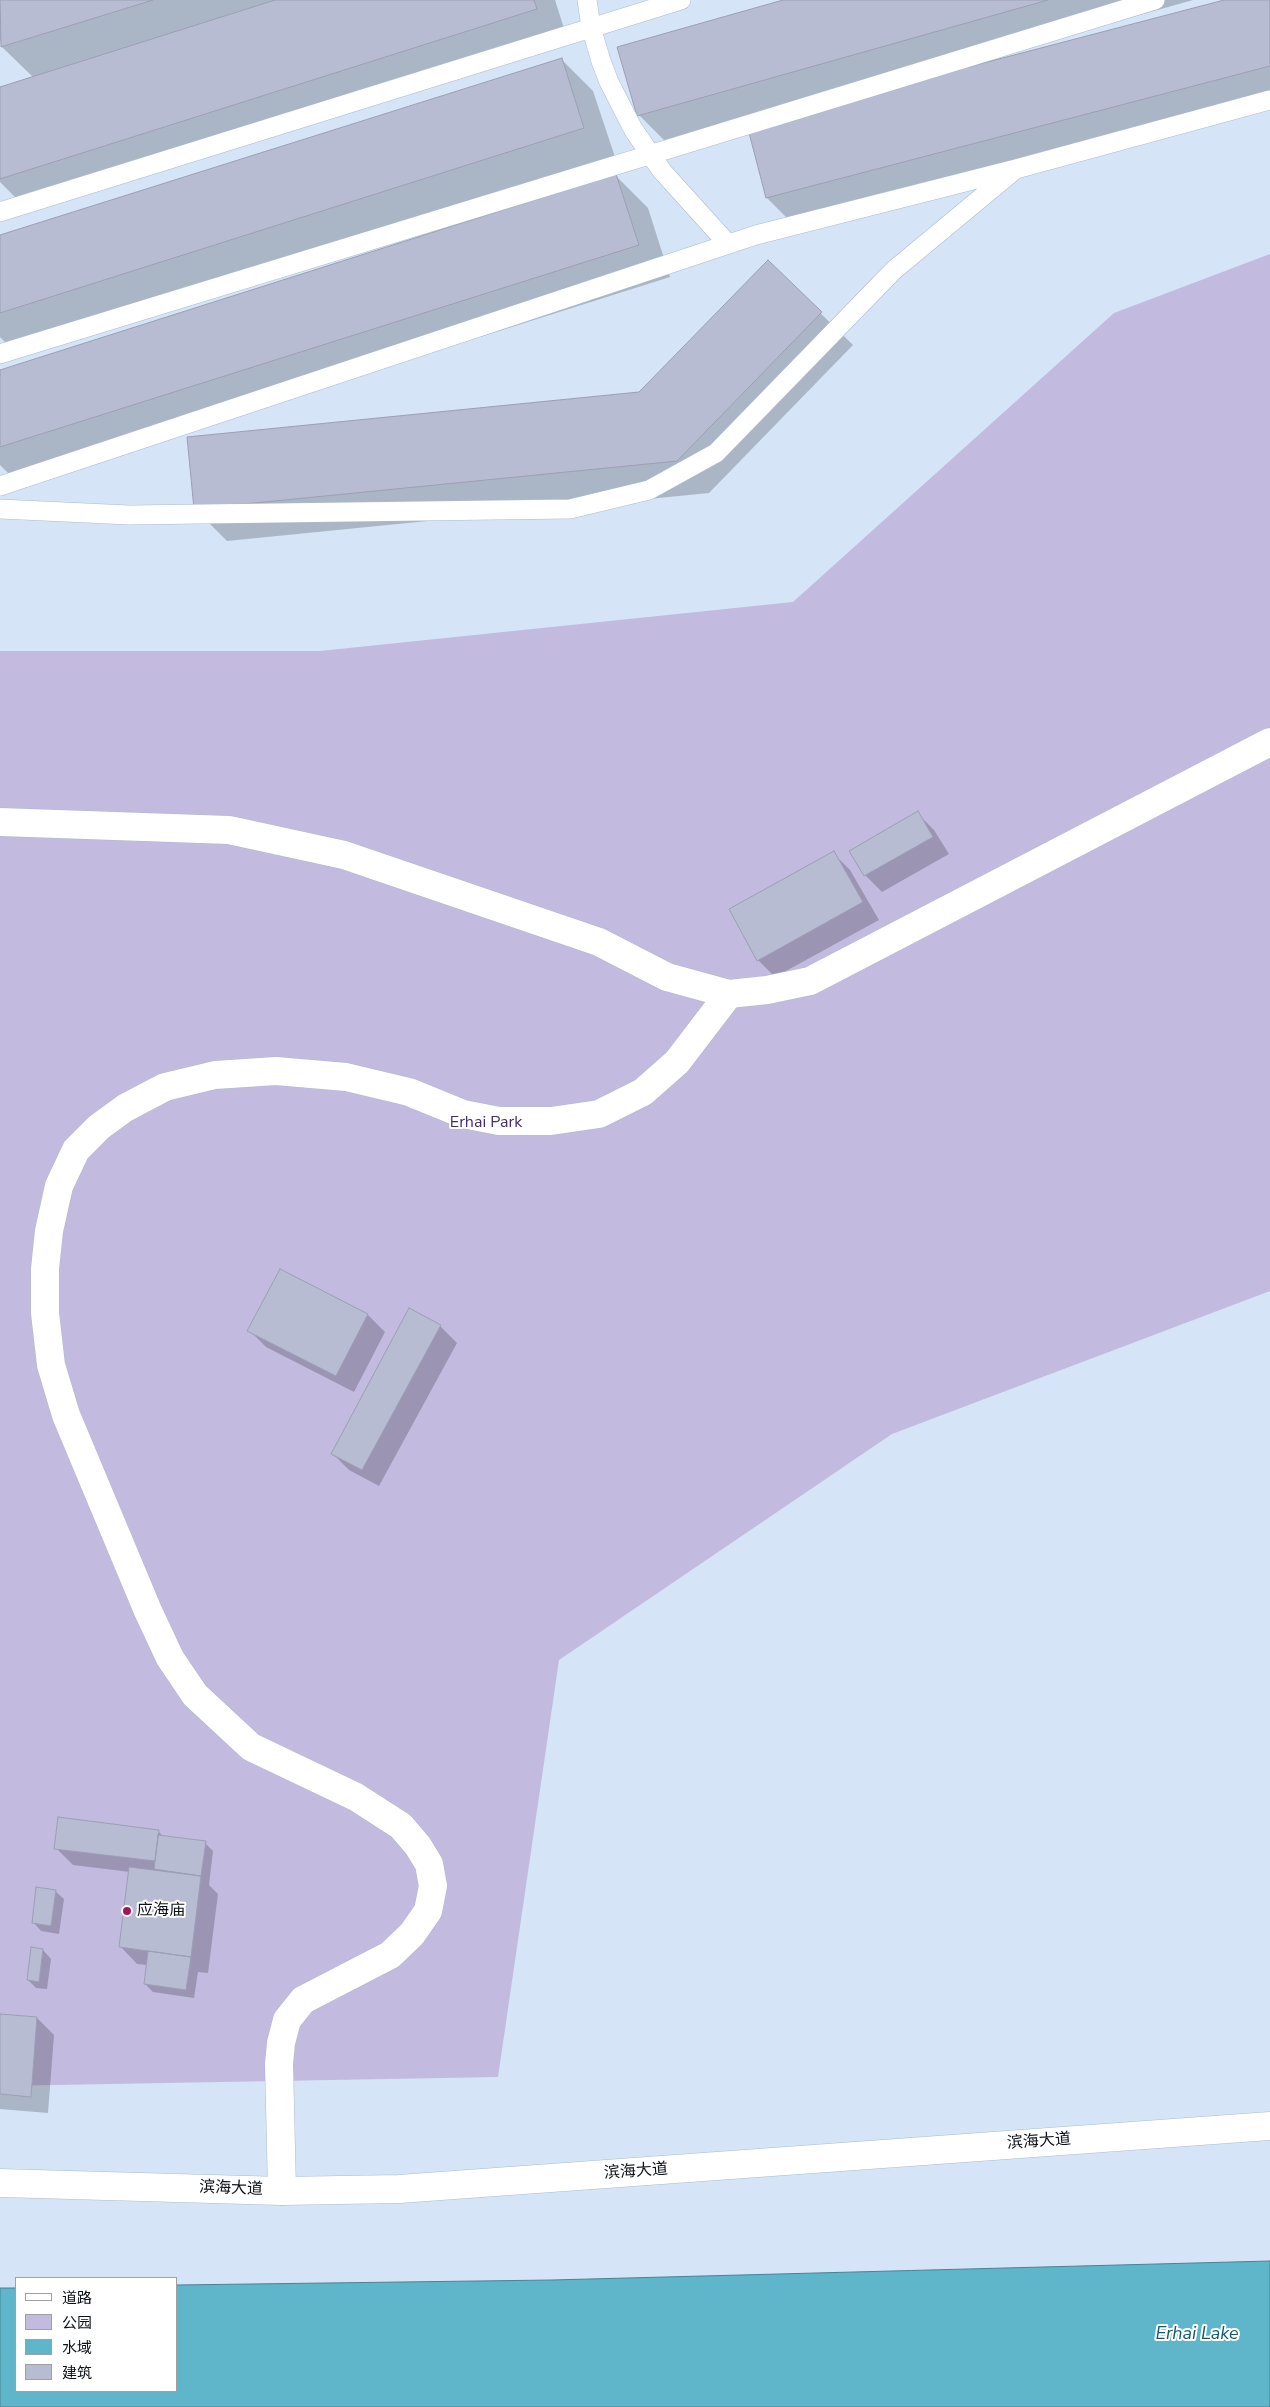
<!DOCTYPE html>
<html>
<head>
<meta charset="utf-8">
<style>
	body { margin:0 }
	#map { position:relative; width:1270px; height:2407px; overflow:hidden; background:#d5e4f7; font-family:"Nunito Sans","Noto Sans SC",sans-serif }
	canvas { display:block }
	.legend { position:absolute; left:15px; top:2277px; width:162px; height:115px; box-sizing:border-box; background:#fff; border:1px solid #9ea0a3; margin:0; padding:6px 9px; list-style:none; font-size:15px; color:#0c1118 }
	.legend li { display:flex; align-items:center; gap:10px; height:25px }
	.legend b { width:25px; border:1px solid #9ea0a3 }
</style>
</head>
<body>
<div id="map">
<canvas width="1270" height="2407"></canvas>
<ul class="legend">
<li><b style="height:6px;background:#fff"></b>道路</li>
<li><b style="height:14px;background:#c3bae0"></b>公园</li>
<li><b style="height:14px;background:#5fb5ca"></b>水域</li>
<li><b style="height:14px;background:#b8bcd2"></b>建筑</li>
</ul>
</div>
<script>
const ctx = document.querySelector('canvas').getContext('2d');
ctx.lineJoin = 'round';
function fill(path, color) { ctx.fillStyle = color; ctx.fill(path, 'evenodd'); }
const shape = rows => new Path2D(rows.map(r => 'M' + r).join(''));
function trace(path, color, width, dash) { ctx.strokeStyle = color; ctx.lineWidth = width; ctx.lineCap = dash ? 'butt' : 'round'; ctx.setLineDash(dash || []); ctx.stroke(path); }
function label(font, color, halo, rows, align = 'center') {
  ctx.font = font + ' "Nunito Sans","Noto Sans SC",sans-serif'; ctx.lineWidth = 4; ctx.setLineDash([]); ctx.textBaseline = 'middle'; ctx.strokeStyle = halo; ctx.fillStyle = color; for (const [text, x, y, turn = 0] of rows) {
    ctx.save(); ctx.translate(x, y); ctx.rotate((+turn || 0) * Math.PI / 180); ctx.textAlign = isNaN(turn) ? turn : align; if (halo) ctx.strokeText(text, 0, 0); ctx.fillText(text, 0, 0); ctx.restore();
  }
}
const green = shape([
	[1270,254,1270,1291,892,1434,559,1660,498,2077,0,2086,0,651,320,651,793,602,1114,313]
]);
const water = shape([
	[1270,2261,1270,2407,0,2407,0,2288,16,2288,16,2391,176,2391,176,2285,552,2280,1270,2261]
]);
const shadow = shape([
	[0,0,555,0,568,41,30,212,0,182,0,89,34,78,2,47,0,39],
	[787,0,1193,0,834,101,835,103,1229,0,1270,0,1270,106,799,230,767,198,748,125,671,147,639,115],
	[561,59,593,91,616,160,14,351,0,337,0,237],
	[616,176,648,208,670,277,18,483,0,465,0,372],
	[768,262,853,345,709,493,227,541,195,509,639,393],
	[917,813,934,830,949,854,882,892,865,875],
	[833,853,850,870,879,920,775,977,758,960],
	[280,1270,368,1315,385,1332,354,1392,266,1347,249,1330],
	[440,1326,457,1343,379,1486,349,1470,332,1453],
	[158,1831,165,1838,205,1843,213,1851,209,1885,218,1894,208,1973,198,1972,194,1998,153,1992,145,1984,147,1965,137,1964,120,1946,130,1872,73,1865,56,1848],
	[55,1891,64,1899,59,1934,41,1931,33,1922],
	[43,1950,51,1959,47,1989,36,1988,28,1980],
	[0,2015,37,2018,54,2035,48,2113,0,2109]
]);
const building = shape([
	[0,0,153,0,1,47,0,0],
	[275,0,534,0,537,9,0,179,0,87,275,0],
	[783,0,1048,0,637,116,617,47,783,0],
	[1224,0,1270,0,1270,66,766,198,747,125,1224,0],
	[562,58,584,128,0,313,0,235,562,58],
	[616,174,639,245,0,447,0,370,616,174],
	[768,260,822,312,677,461,194,509,187,437,639,392,768,260],
	[918,811,933,837,864,876,849,851,918,811],
	[834,851,863,902,757,961,729,909,834,851],
	[280,1269,368,1314,336,1376,247,1331,280,1269],
	[409,1308,441,1325,362,1470,331,1454,409,1308],
	[58,1817,159,1830,155,1861,54,1849,58,1817],
	[158,1835,206,1841,201,1876,154,1869,158,1835],
	[129,1867,201,1876,191,1957,119,1947,129,1867],
	[36,1887,56,1890,51,1926,32,1923,36,1887],
	[31,1947,43,1949,39,1982,27,1980,31,1947],
	[148,1951,191,1957,186,1990,144,1984,148,1951],
	[0,2014,37,2017,31,2097,0,2094,0,2014]
]);
const service = shape([
	[587,0,591,27,601,61,609,82,633,129,662,171,728,244],
	[0,212,681,0],
	[0,354,1155,0],
	[0,486,756,235,1016,169,1270,100],
	[0,509,129,515,570,509,649,490,716,453,894,270,1011,173]
]);
const minor = shape([
	[0,822,229,830,344,855,599,942,667,977,729,994,767,990,810,981,1270,742],
	[282,2191,279,2064,281,2043,287,2020,303,2000,390,1955,412,1934,428,1911,433,1886,429,1864,418,1846,401,1826,356,1797,251,1747,195,1695,170,1658,148,1611,66,1415,51,1365,45,1313,45,1269,49,1231,59,1186,76,1150,99,1127,125,1108,165,1087,215,1075,276,1071,346,1077,409,1092,463,1114,499,1121,551,1121,599,1114,643,1092,677,1062,729,994]
]);
const primary = shape([
	[0,2183,282,2191,399,2189,1270,2126]
]);
const markers = [
	[127,1911,5,"#a1155e"]
];
const parkNames = [
	["Erhai Park",486,1123]
];
const poiNames = [
	["应海庙",137,1911]
];
const streetNames = [
	["滨海大道",1039,2142,-4],
	["滨海大道",636,2172,-4],
	["滨海大道",231,2189,2]
];
const waterNames = [
	["Erhai Lake",1197,2335]
];
fill(green, '#c3bae0');
fill(water, '#5fb5ca');
trace(water, '#468495', 1);
fill(shadow, '#0003');
fill(building, '#b8bcd2');
trace(building, '#9b9fb4', 1);
trace(service, '#adbbce', 20);
trace(minor, '#adbbce', 29);
trace(primary, '#adbbce', 29);
trace(service, '#fff', 19);
trace(minor, '#fff', 28);
trace(primary, '#fff', 28);
for (const [x, y, r, color] of markers) { const dot = new Path2D(); dot.arc(x, y, r, 0, 2 * Math.PI); ctx.fillStyle = color; ctx.fill(dot); trace(dot, '#fff', 2); }
label('16px', '#442b72', '#fff', parkNames);
label('16px', '#0c1118', '#fff', poiNames, 'left');
label('16px', '#0c1118', '#fff', streetNames);
label('italic 18px', '#135b6b', '#fff', waterNames);
</script>
</body>
</html>
